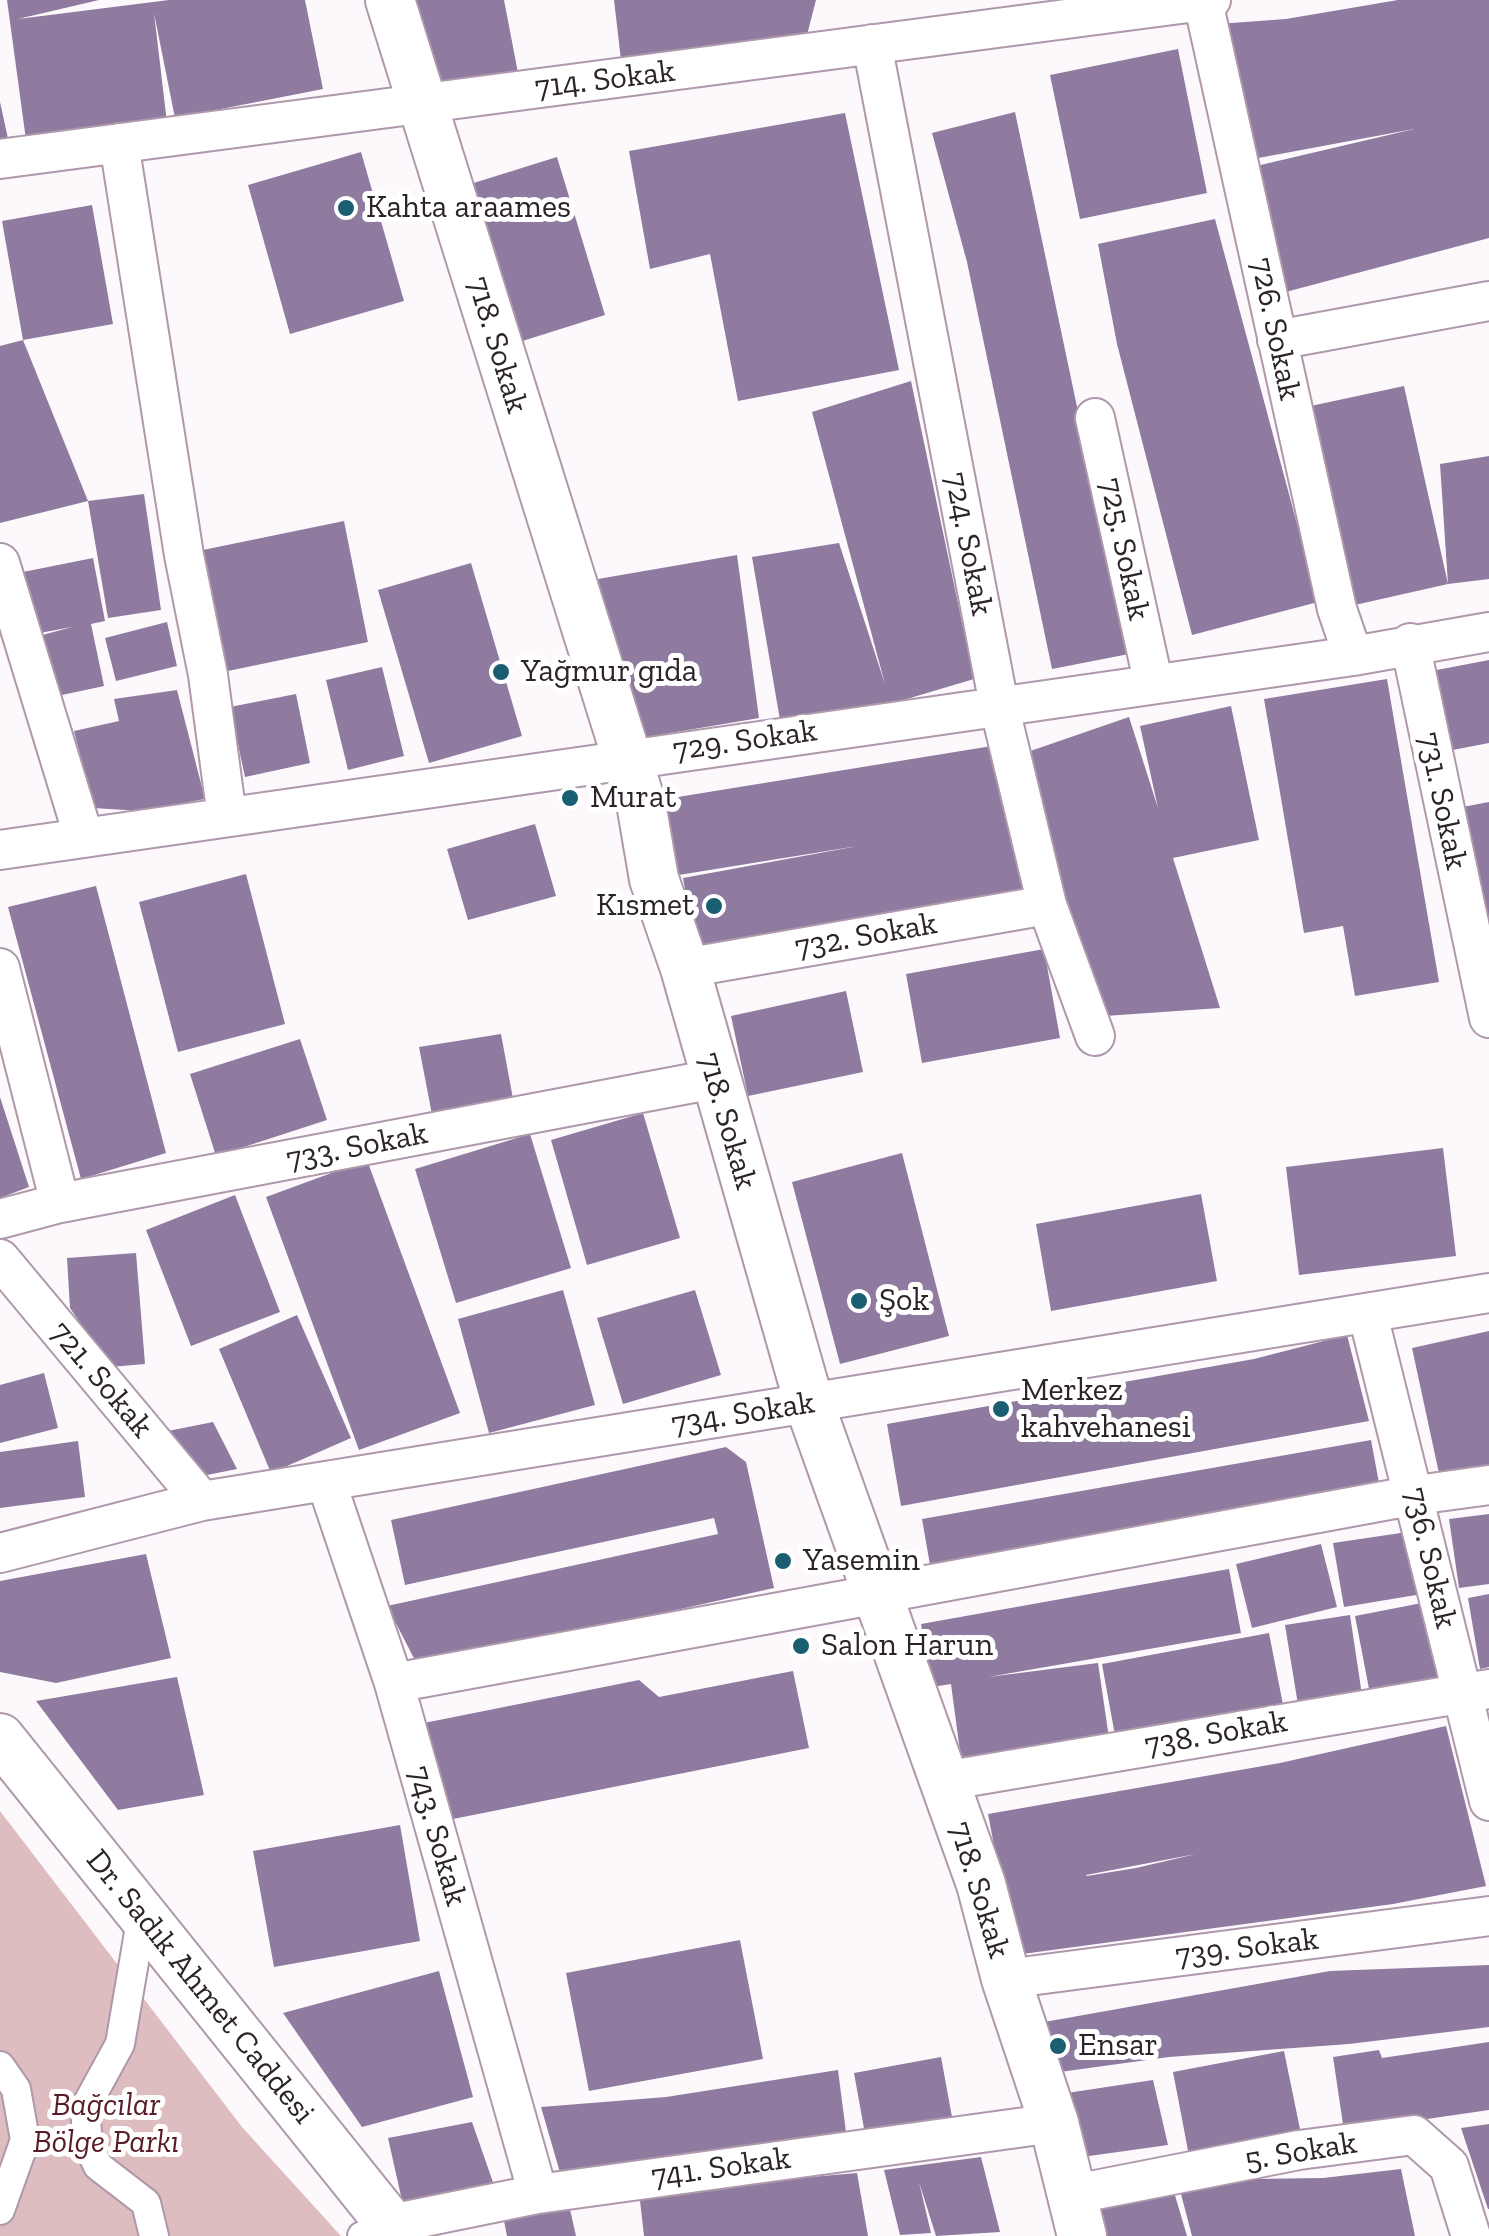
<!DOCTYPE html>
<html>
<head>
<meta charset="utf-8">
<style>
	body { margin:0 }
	canvas { display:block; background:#fdf8fc }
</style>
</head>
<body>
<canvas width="1489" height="2236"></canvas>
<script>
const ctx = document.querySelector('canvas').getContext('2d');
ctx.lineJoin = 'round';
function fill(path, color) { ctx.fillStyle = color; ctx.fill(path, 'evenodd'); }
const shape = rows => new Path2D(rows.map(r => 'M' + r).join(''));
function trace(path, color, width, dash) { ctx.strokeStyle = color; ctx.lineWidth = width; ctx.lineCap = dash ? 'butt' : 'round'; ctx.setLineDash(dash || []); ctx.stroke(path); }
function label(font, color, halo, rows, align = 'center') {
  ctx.font = font + ' "Zilla Slab",serif'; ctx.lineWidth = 10; ctx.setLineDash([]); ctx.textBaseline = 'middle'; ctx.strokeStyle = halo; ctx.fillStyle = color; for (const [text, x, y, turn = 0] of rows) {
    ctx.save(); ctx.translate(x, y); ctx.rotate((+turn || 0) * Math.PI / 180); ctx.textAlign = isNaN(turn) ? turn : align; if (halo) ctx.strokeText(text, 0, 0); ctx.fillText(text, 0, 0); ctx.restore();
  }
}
const green = shape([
	[0,1811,242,2127,341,2236,0,2236]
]);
const building = shape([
	[7,0,99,0,18,19,169,0,305,0,323,89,175,118,154,13,167,123,26,140],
	[409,0,504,0,518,73,426,91],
	[614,0,816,0,806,39,621,60],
	[1398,0,1489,0,1489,238,1282,293,1252,167,1414,129,1253,159,1218,24,1286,19],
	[1178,49,1207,193,1080,219,1050,75],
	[0,102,9,143,0,145],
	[1015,112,1129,654,1052,669,967,262,932,133],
	[845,113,899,370,738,401,710,254,650,269,629,151],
	[361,152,404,301,290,334,248,185],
	[557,157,605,315,513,344,464,186],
	[92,205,113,324,23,340,2,221],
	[1215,219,1318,602,1192,635,1117,344,1098,244],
	[23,340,88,501,0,523,0,346],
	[911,381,974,679,890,704,780,720,752,557,839,543,885,684,812,412],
	[1404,386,1448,584,1337,609,1292,410],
	[1489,456,1489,579,1448,584,1440,464],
	[144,494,161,610,108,618,88,501],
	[344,521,368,642,223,672,198,551],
	[737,555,759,718,641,738,598,579],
	[93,558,105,621,91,624,104,686,48,698,35,637,72,627,29,635,18,573],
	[471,563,522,736,429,763,378,590],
	[167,622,177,666,116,681,105,638],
	[1489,660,1489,743,1432,754,1416,674],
	[382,667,404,756,348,770,326,680],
	[1387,679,1439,982,1355,996,1343,926,1304,933,1264,699],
	[177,690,205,799,141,811,93,808,74,731,119,721,114,699],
	[296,694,310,763,245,777,230,707],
	[1231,706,1259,840,1173,858,1220,1008,1105,1016,1013,757,1129,717,1158,808,1140,726],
	[998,745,1013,757,1024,893,696,950,683,878,858,846,654,879,641,803],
	[1489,802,1489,925,1479,927,1457,808],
	[535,824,556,896,468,920,447,849],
	[246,874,285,1024,178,1052,139,902],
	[96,886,166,1153,81,1179,8,907],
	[1044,949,1060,1038,922,1063,906,974],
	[846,991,863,1072,748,1096,731,1016],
	[501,1034,514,1104,434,1125,419,1047],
	[300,1039,327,1120,216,1156,190,1074],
	[0,1097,29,1187,0,1198],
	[643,1113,680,1238,587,1265,551,1140],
	[530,1134,571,1268,456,1303,415,1169],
	[1443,1148,1456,1256,1299,1275,1286,1167],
	[902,1153,949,1336,840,1364,792,1182],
	[367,1160,460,1413,359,1450,266,1197],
	[1201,1194,1217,1281,1051,1311,1036,1224],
	[235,1195,280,1312,191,1346,146,1230],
	[136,1253,145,1364,110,1367,70,1308,67,1258],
	[563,1290,595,1405,489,1433,458,1319],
	[695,1290,721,1375,623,1404,597,1318],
	[297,1315,351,1438,271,1473,219,1349],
	[1489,1331,1489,1468,1440,1478,1412,1348],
	[1347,1335,1369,1421,901,1506,887,1424,1254,1359],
	[44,1373,58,1428,0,1443,0,1385],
	[213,1422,237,1469,197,1477,163,1432],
	[1371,1440,1379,1483,930,1565,922,1519],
	[78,1441,85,1497,0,1508,0,1452],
	[726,1447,746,1462,774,1588,419,1668,387,1606,718,1534,714,1518,405,1585,391,1520],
	[1489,1514,1489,1584,1459,1588,1449,1519],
	[1421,1530,1422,1594,1344,1607,1333,1543],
	[1321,1544,1337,1607,1252,1628,1236,1564],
	[146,1554,171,1658,56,1683,0,1672,0,1581],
	[1229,1569,1241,1633,988,1677,1098,1663,1109,1738,961,1759,951,1684,932,1687,921,1624],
	[1489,1594,1489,1667,1480,1669,1468,1598],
	[1427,1602,1442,1679,1370,1694,1355,1616],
	[1350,1615,1362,1695,1298,1705,1285,1625],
	[1269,1633,1284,1710,1116,1741,1102,1664],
	[793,1671,809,1748,443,1821,424,1723,639,1680,659,1697],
	[177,1677,204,1795,118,1810,36,1701],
	[1446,1726,1486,1886,1393,1904,1015,1955,988,1814,1280,1763],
	[1196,1854,1136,1868,1087,1876,1086,1875],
	[400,1825,420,1941,274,1967,253,1851],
	[740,1940,763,2059,589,2091,566,1973],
	[1489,1965,1489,2027,1349,2044,1169,2057,1038,2075,1022,2026,1330,1971],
	[439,1971,473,2097,362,2127,283,2013],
	[1489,2042,1489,2110,1344,2131,1333,2057,1379,2050,1382,2058],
	[1284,2051,1302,2139,1190,2161,1173,2072],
	[941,2057,952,2117,865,2134,854,2073],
	[838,2070,847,2140,561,2176,541,2107,666,2097],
	[1153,2080,1168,2145,1082,2157,1067,2093],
	[472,2122,495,2188,403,2205,388,2138],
	[1489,2124,1489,2209,1488,2209,1461,2128],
	[981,2157,1000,2232,936,2236,919,2182,931,2233,900,2235,884,2170],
	[1401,2169,1415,2236,1192,2236,1181,2194,1250,2179,1323,2178],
	[857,2173,868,2236,644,2236,639,2192],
	[1174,2192,1187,2236,1100,2236,1092,2209],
	[569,2205,576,2236,507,2236,503,2216]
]);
const pedestrian = shape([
	[142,1915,120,2044,85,2108,88,2145,98,2166,146,2203,154,2236],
	[0,2066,16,2089,25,2140,0,2210],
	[362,2236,390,2224]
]);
const minor = shape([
	[1203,1,1337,609,1353,656],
	[872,44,999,705,1047,905,1095,1036],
	[119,143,184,555,208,675,227,817],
	[0,159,1211,0],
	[1277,340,1489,301],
	[1095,418,1153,681],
	[0,563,84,838],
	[1410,643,1489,1018],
	[0,850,1353,656,1489,632],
	[0,968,60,1203],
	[685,968,1047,905],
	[0,1219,60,1203,714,1079],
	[0,1259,202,1501],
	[1368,1315,1489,1801],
	[326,1481,394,1683,538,2194],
	[0,1553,202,1501,1489,1293],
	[394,1683,1416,1495,1489,1485],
	[944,1781,1489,1689],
	[1006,1979,1489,1916],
	[1070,2195,1299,2150,1414,2135,1449,2166,1471,2236],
	[390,2224,538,2194,1054,2123]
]);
const tertiary = shape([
	[390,0,641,803,654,879,685,968,809,1403,981,1884,1006,1979,1054,2123,1082,2236],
	[0,1738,400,2236]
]);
const markers = [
	[346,208,10,"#1b5e72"],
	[501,672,10,"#1b5e72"],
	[570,798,10,"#1b5e72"],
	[714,906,10,"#1b5e72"],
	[859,1301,10,"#1b5e72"],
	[1001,1409,10,"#1b5e72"],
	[783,1561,10,"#1b5e72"],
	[801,1646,10,"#1b5e72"],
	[1058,2046,10,"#1b5e72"]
];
const streetNames = [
	["714. Sokak",605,80,-7],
	["726. Sokak",1275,329,78],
	["718. Sokak",497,345,73],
	["724. Sokak",968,544,79],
	["725. Sokak",1124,549,78],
	["729. Sokak",745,741,-8],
	["731. Sokak",1442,801,78],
	["732. Sokak",866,936,-10],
	["718. Sokak",727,1121,74],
	["733. Sokak",357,1147,-11],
	["721. Sokak",101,1380,50],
	["734. Sokak",743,1414,-9],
	["736. Sokak",1430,1558,77],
	["738. Sokak",1216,1734,-10],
	["743. Sokak",437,1836,74],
	["718. Sokak",979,1890,73],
	["739. Sokak",1247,1948,-7],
	["Dr. Sadık Ahmet Caddesi",200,1987,51],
	["5. Sokak",1301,2152,-9],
	["741. Sokak",721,2168,-8]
];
const poiNames = [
	["Kahta araames",366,208],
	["Yağmur gıda",521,672],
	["Murat",590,798],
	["Kısmet",694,906,"right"],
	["Şok",879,1301],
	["Merkez",1021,1391],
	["kahvehanesi",1021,1428],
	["Yasemin",803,1561],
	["Salon Harun",821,1646],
	["Ensar",1078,2046]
];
const parkNames = [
	["Bağcılar",106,2106],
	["Bölge Parkı",106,2143]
];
fill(green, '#ddbdbf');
fill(building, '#8e7b9f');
trace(pedestrian, '#af98ac', 32);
trace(minor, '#af98ac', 42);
trace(tertiary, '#af98ac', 52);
trace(pedestrian, '#fff', 28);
trace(minor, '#fff', 38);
trace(tertiary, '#fff', 48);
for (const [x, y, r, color] of markers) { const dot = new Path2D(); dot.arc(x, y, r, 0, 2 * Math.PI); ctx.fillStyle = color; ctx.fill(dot); trace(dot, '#fff', 4); }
label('32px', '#2c232b', '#fff', streetNames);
label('32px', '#2c232b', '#fff', poiNames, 'left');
label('italic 32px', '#581c26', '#fff', parkNames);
</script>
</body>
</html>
